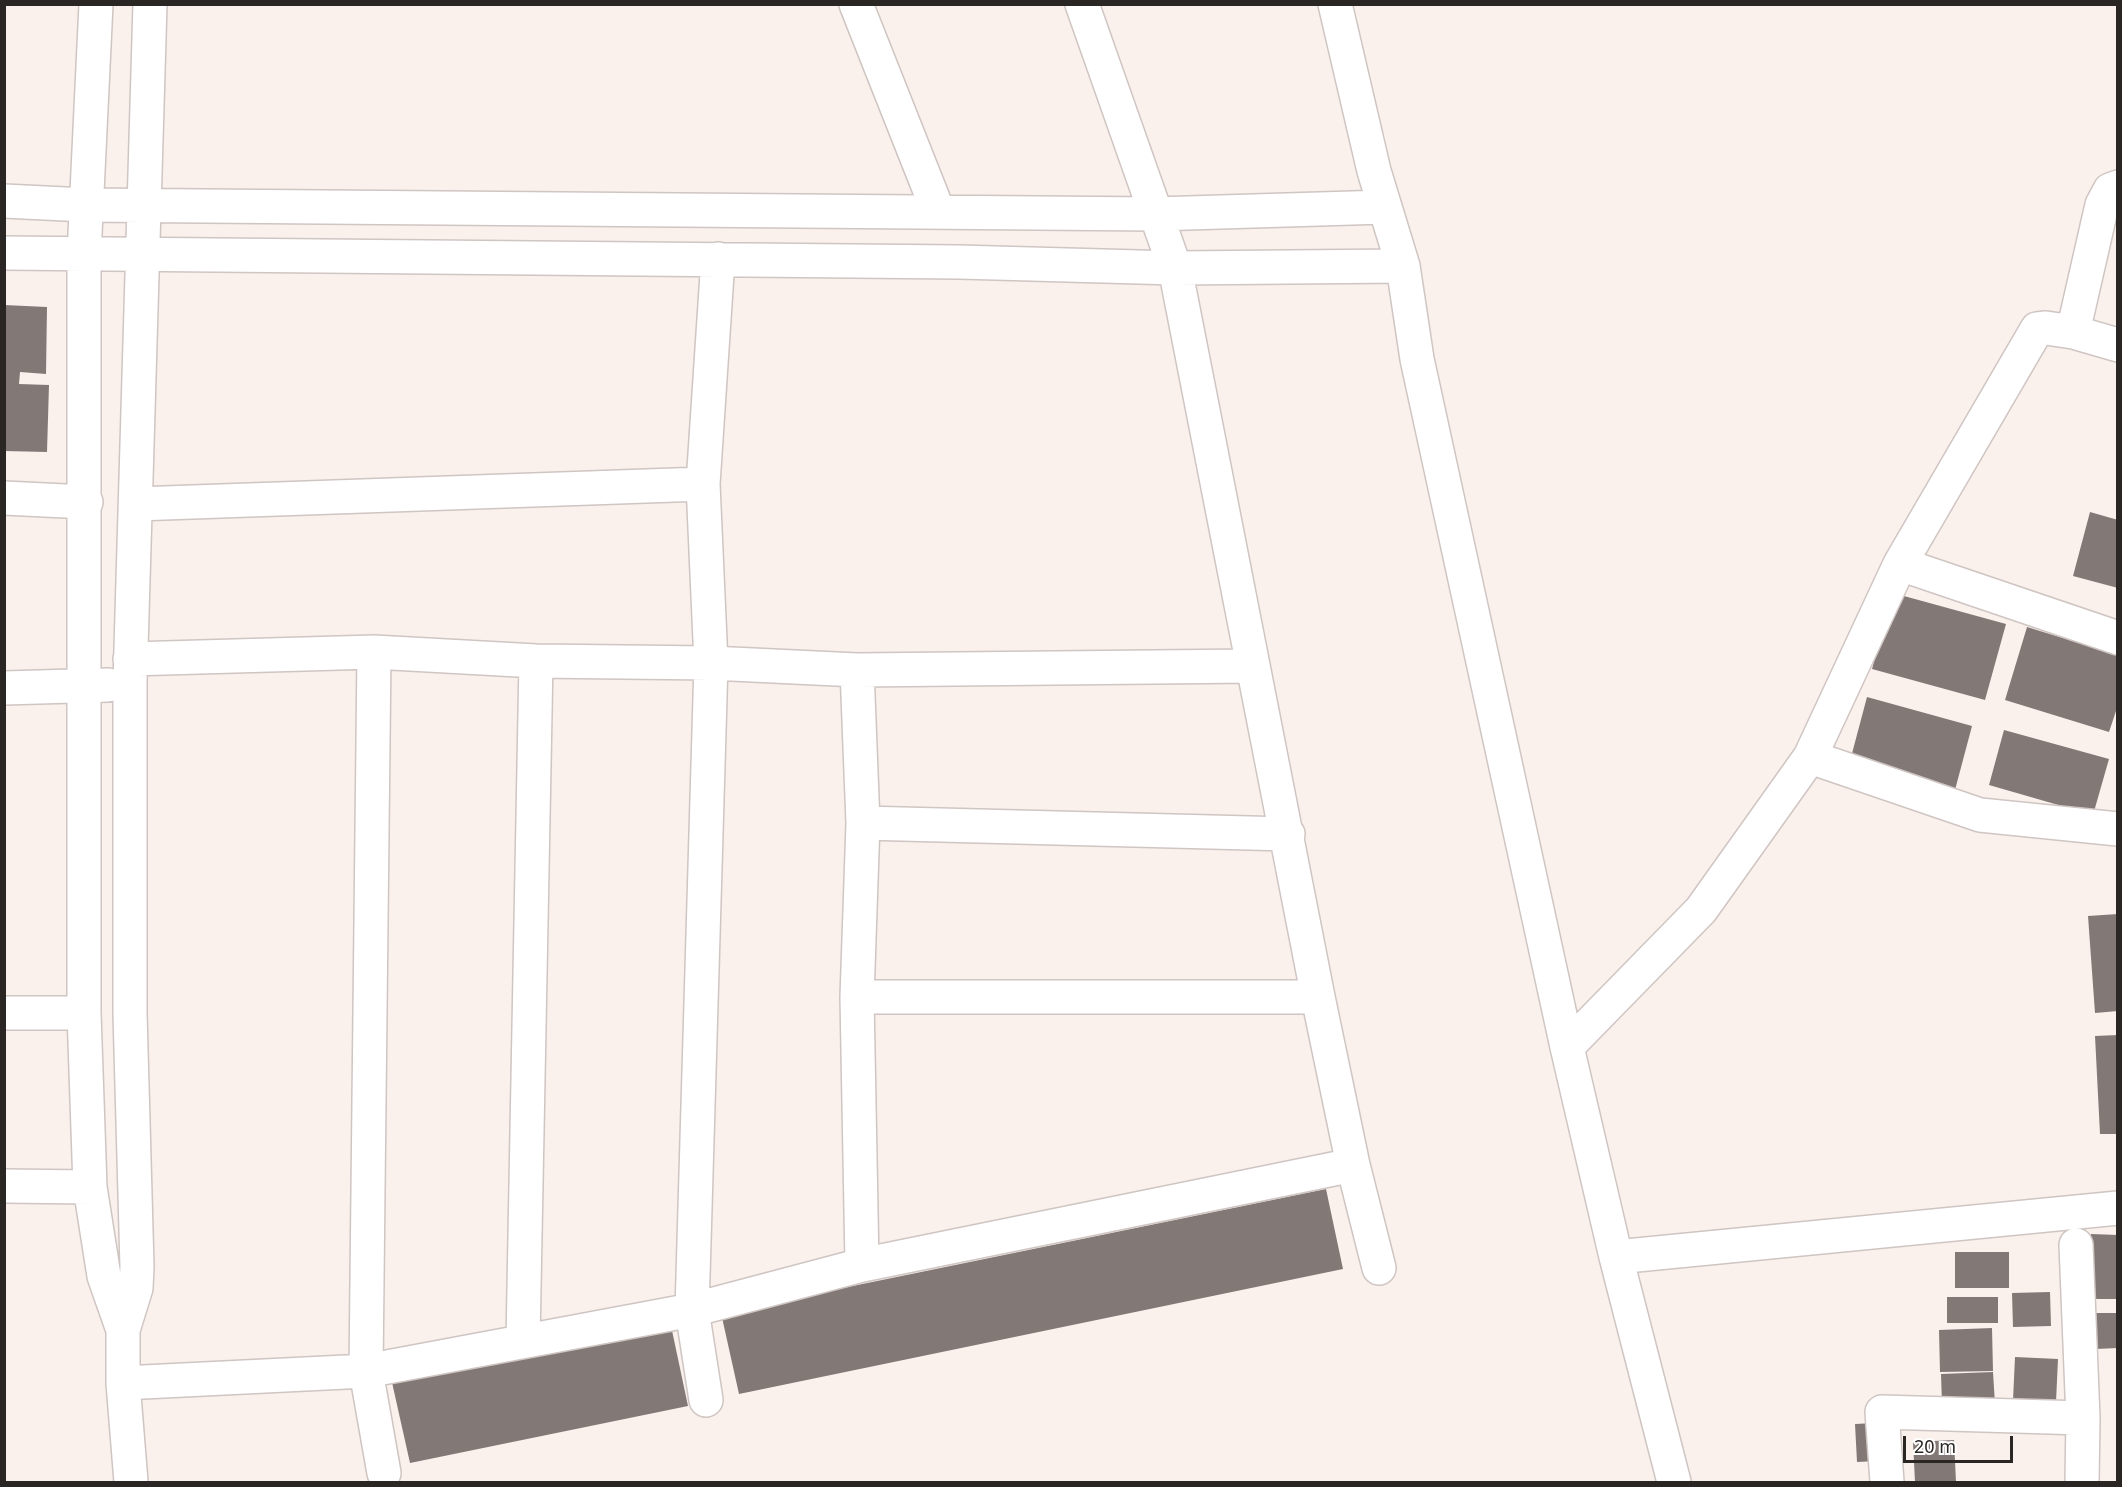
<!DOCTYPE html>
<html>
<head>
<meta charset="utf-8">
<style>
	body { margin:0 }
	#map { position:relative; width:2122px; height:1487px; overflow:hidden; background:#faf0ec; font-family:"Noto Sans",sans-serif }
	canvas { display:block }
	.frame { position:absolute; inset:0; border:6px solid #292624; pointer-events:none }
	.scale { position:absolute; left:1903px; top:1436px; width:110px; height:27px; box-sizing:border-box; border:3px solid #292624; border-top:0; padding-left:8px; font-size:18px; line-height:21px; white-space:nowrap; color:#292624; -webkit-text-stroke:4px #fff; paint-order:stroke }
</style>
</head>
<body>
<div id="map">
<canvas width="2122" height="1487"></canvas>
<div class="frame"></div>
<div class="scale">20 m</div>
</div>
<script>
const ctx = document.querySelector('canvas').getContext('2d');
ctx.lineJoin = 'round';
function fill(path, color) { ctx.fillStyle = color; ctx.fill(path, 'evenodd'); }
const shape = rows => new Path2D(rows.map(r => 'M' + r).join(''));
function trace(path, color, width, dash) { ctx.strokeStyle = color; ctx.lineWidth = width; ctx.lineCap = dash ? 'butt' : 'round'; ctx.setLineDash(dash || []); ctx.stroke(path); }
const building = shape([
	[4,305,47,307,46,374,20,372,19,384,49,385,47,452,4,451],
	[2090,512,2118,520,2118,588,2073,576],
	[1893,593,2006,624,1985,700,1872,669],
	[2027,627,2118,655,2118,705,2109,732,2005,700],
	[1867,697,1972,726,1955,790,1850,761],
	[2004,730,2109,759,2093,815,1989,785],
	[2118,914,2118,1011,2095,1013,2088,916],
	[2118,1035,2118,1134,2100,1134,2095,1036],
	[1326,1189,1343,1269,739,1394,721,1313],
	[2091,1234,2118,1235,2118,1299,2091,1299],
	[1955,1252,2009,1252,2009,1288,1955,1288],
	[2050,1292,2051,1326,2013,1327,2012,1293],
	[1947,1297,1998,1297,1998,1323,1947,1323],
	[2096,1313,2118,1313,2118,1348,2096,1349],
	[670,1321,688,1406,410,1463,391,1378],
	[1992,1328,1993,1371,1940,1372,1939,1330],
	[2015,1357,2058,1359,2056,1402,2013,1400],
	[1993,1372,1995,1404,1942,1405,1941,1374],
	[1875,1423,1878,1461,1857,1462,1855,1424],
	[1954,1440,1956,1482,1915,1482,1913,1442]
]);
const minor = shape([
	[96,4,84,255,84,1013,90,1187,104,1276,123,1330],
	[856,4,938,211],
	[1082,4,1175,268,1318,997,1353,1165,1379,1268],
	[1335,4,1374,171,1403,266,1417,359,1567,1047,1616,1257,1674,1482],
	[4,201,86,205,1155,214,1385,207],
	[4,253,959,262,1175,268,1403,266],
	[2073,332,2102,205,2110,190,2118,187],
	[4,498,86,502],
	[136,504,703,484],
	[1900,564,2037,329,2046,328,2073,332,2118,345],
	[374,652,366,1371,384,1473],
	[130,659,374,652,536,661,711,663,857,670,1252,666],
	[857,670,863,823,857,997,862,1265],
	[4,688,108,685],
	[1810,757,1980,815,2118,829],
	[863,823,1288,834],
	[857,997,1318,997],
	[4,1013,84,1013],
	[1567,1047,1701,910,1810,757,1900,564,2118,638],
	[4,1186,90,1187],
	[2076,1245,2083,1418,2082,1482],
	[1616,1257,2118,1208],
	[523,1340,536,661],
	[123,1383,366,1371,692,1310,862,1265,1353,1165],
	[706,1400,692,1310,711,663,703,484,718,259],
	[131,1482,123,1383,123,1330,136,1288,137,1267,130,1013,130,682,150,4],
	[1887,1482,1882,1412,2083,1418]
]);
fill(building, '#827976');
trace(minor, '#cfc5c2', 36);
trace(minor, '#fff', 33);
</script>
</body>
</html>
